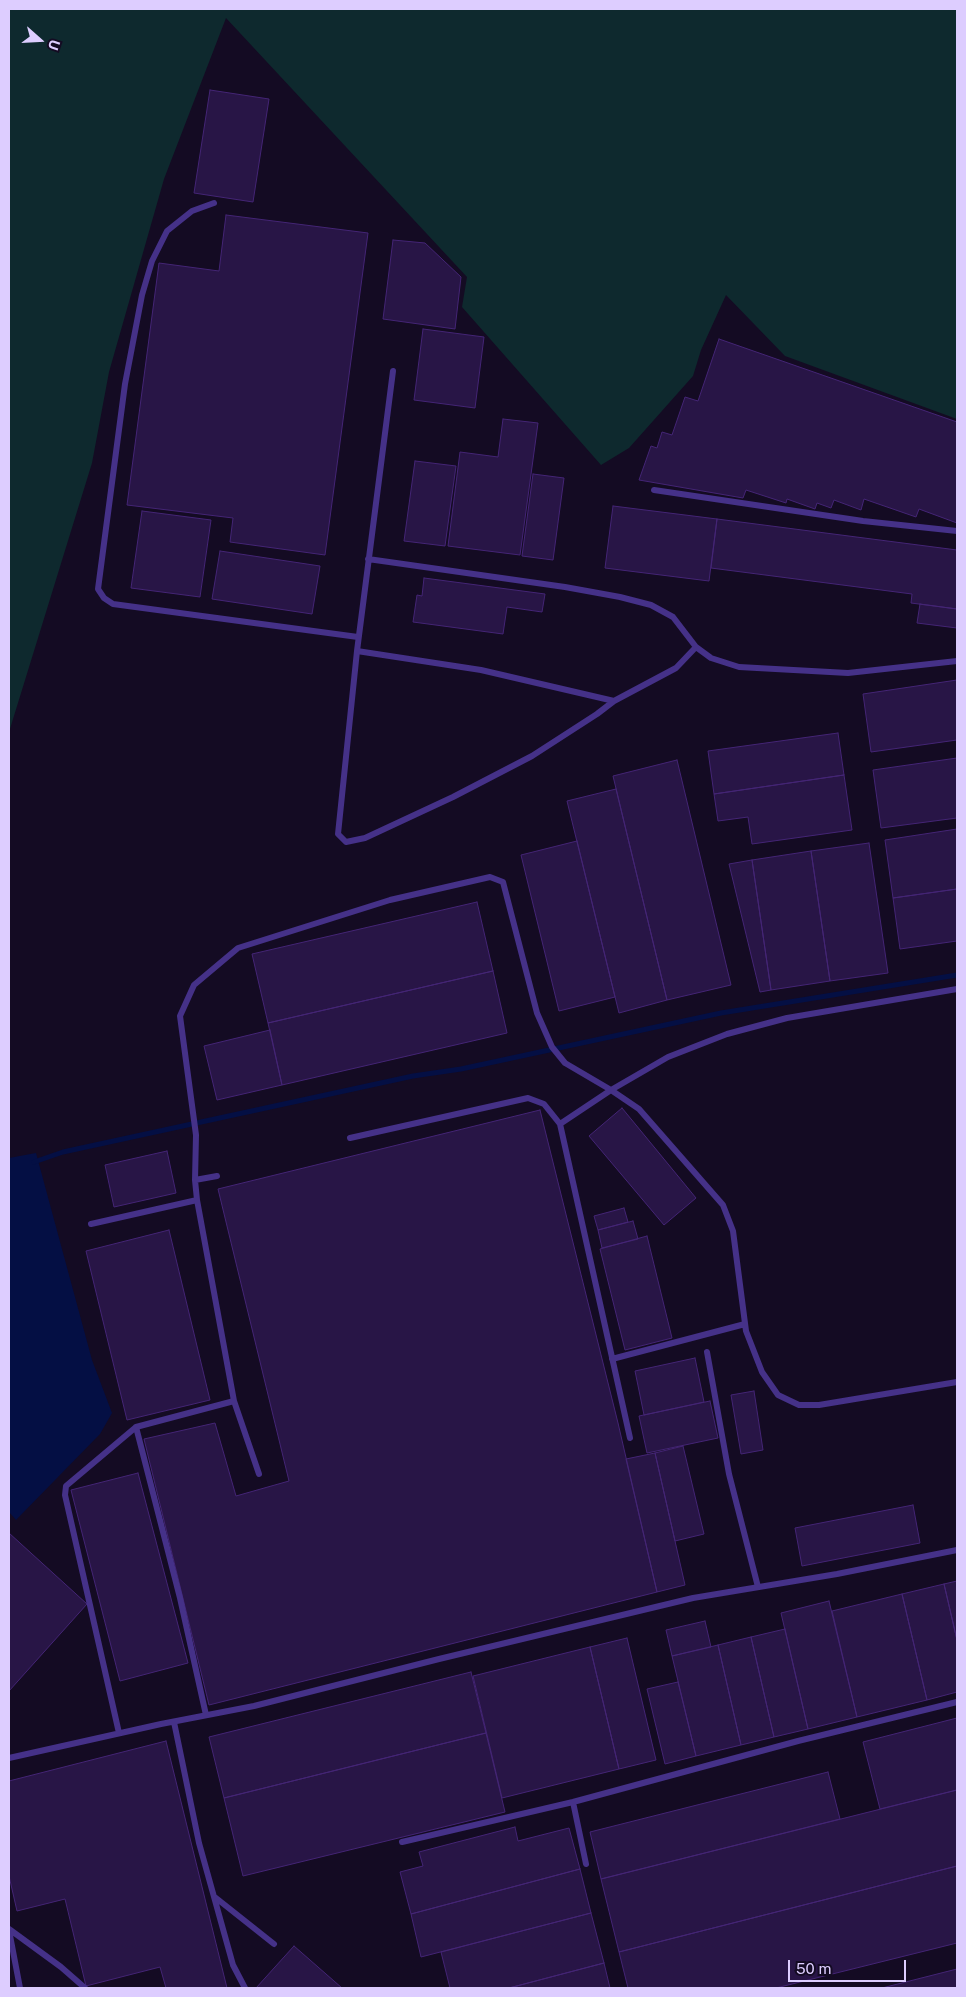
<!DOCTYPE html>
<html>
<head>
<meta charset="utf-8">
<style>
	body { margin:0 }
	#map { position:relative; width:966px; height:1997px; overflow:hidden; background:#140b23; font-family:"Public Sans",sans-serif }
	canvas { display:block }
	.frame { position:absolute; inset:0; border:10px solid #ddcdff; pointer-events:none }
	.north { position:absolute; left:15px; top:15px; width:50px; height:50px; -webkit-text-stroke:4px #140b23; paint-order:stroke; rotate:109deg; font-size:14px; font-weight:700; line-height:20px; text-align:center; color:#ddcdff }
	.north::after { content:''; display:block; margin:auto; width:18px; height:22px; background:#ddcdff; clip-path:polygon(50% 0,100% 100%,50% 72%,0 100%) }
	.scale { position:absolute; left:788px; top:1960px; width:118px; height:22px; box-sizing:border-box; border:2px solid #ddcdff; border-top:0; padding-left:6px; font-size:15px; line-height:18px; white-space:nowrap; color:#ddcdff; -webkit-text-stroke:4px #140b23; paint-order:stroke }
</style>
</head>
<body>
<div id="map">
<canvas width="966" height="1997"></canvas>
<div class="frame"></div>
<div class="north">U</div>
<div class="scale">50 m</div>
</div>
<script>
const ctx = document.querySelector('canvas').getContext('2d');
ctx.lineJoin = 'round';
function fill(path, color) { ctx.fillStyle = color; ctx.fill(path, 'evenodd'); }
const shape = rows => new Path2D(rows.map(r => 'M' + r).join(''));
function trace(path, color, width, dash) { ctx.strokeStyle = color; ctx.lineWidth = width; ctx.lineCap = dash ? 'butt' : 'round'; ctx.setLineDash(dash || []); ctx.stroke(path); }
const green = shape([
	[9,9,957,9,957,419,785,356,726,295,701,350,693,376,629,448,601,465,462,307,467,277,226,18,164,179,109,372,92,463,9,732]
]);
const water = shape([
	[36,1153,92,1360,112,1413,100,1434,16,1520,9,1512,9,1158]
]);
const stream = shape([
	[34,1162,63,1152,413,1076,461,1069,721,1013,957,975]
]);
const building = shape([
	[210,90,269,99,253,202,194,193,210,90],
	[226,215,368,233,325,555,230,542,233,518,127,505,159,263,219,271,226,215],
	[393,240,425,243,461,277,455,329,383,319,393,240],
	[423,329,484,337,475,408,414,400,423,329],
	[719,339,957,422,957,523,919,509,916,517,864,499,861,510,834,500,831,508,817,503,815,509,787,499,786,503,746,490,743,498,639,480,651,446,657,448,662,432,672,435,685,397,698,401,719,339],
	[503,419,538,423,520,555,448,546,460,452,498,457,503,419],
	[415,461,456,466,445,546,404,541,415,461],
	[533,474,564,478,553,560,522,556,533,474],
	[613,506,717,519,709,581,605,568,613,506],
	[142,511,211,520,200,597,131,588,142,511],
	[717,519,957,550,957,609,911,603,912,594,711,568,717,519],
	[220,551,320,566,312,614,212,599,220,551],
	[424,578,545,594,542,612,507,607,503,634,413,622,417,595,422,596,424,578],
	[920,604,957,609,957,628,917,623,920,604],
	[957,680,957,740,871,752,863,694,957,680],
	[838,733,844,775,714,794,708,751,838,733],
	[957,758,957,818,881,828,873,770,957,758],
	[677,760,731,985,667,1000,613,776,677,760],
	[844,775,852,830,752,844,748,817,718,821,714,794,844,775],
	[616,789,667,1000,619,1013,567,801,616,789],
	[957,829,957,889,893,898,885,840,957,829],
	[577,841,615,997,559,1011,521,855,577,841],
	[869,843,888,973,830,981,811,851,869,843],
	[811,851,830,981,771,990,752,860,811,851],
	[752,860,771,990,760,992,729,864,752,860],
	[957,889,957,941,900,949,893,898,957,889],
	[477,902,493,971,268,1023,252,954,477,902],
	[493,971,507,1033,282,1085,268,1023,493,971],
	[270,1030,282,1085,217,1100,204,1046,270,1030],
	[622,1108,696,1198,664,1225,589,1136,622,1108],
	[540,1110,618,1423,657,1592,209,1705,144,1439,215,1423,236,1496,289,1481,218,1189,540,1110],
	[167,1151,176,1193,114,1207,105,1165,167,1151],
	[624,1208,628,1222,598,1230,594,1216,624,1208],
	[633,1221,638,1239,602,1248,598,1230,633,1221],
	[169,1230,210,1400,127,1420,86,1251,169,1230],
	[647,1236,672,1338,625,1350,600,1249,647,1236],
	[695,1358,704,1402,644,1415,635,1371,695,1358],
	[754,1391,763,1450,741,1454,731,1395,754,1391],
	[710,1401,718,1438,647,1453,639,1416,710,1401],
	[683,1446,704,1534,675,1541,655,1453,683,1446],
	[655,1453,685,1585,657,1592,626,1459,655,1453],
	[138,1473,188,1663,120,1681,71,1490,138,1473],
	[913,1505,920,1543,802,1566,795,1528,913,1505],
	[9,1533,87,1604,9,1691,9,1533],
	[957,1581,957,1640,944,1584,957,1581],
	[944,1584,957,1640,957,1692,927,1700,902,1594,944,1584],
	[902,1594,927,1700,857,1717,832,1611,902,1594],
	[829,1601,857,1717,808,1729,781,1613,829,1601],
	[705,1621,711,1647,672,1656,666,1630,705,1621],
	[785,1629,808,1729,774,1737,751,1637,785,1629],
	[751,1637,774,1737,741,1745,718,1645,751,1637],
	[627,1638,656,1760,619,1769,590,1647,627,1638],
	[718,1645,741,1745,696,1756,672,1656,718,1645],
	[590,1647,619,1769,502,1798,473,1676,590,1647],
	[471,1672,486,1733,224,1798,209,1737,471,1672],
	[678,1682,696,1756,665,1764,647,1689,678,1682],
	[957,1718,957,1790,880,1809,863,1742,957,1718],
	[486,1733,505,1812,243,1876,224,1798,486,1733],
	[166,1741,227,1988,166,1988,160,1967,86,1986,65,1899,17,1911,9,1876,9,1781,166,1741],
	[828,1772,840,1819,601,1879,590,1832,828,1772],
	[957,1790,957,1866,619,1952,601,1879,957,1790],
	[515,1827,518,1841,569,1828,580,1869,411,1914,400,1872,423,1866,419,1852,515,1827],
	[957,1866,957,1943,776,1988,628,1988,619,1952,957,1866],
	[580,1869,591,1913,421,1957,411,1914,580,1869],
	[591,1913,604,1963,509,1988,450,1988,441,1952,591,1913],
	[294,1946,342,1988,256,1988,294,1946],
	[604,1963,610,1988,509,1988,604,1963],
	[957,1969,957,1988,882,1988,957,1969]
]);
const service = shape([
	[214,203,192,211,167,231,152,261,142,295,125,384,98,589,104,598,113,604,358,637],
	[393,371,357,651,338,834,346,842,365,838,453,797,532,756,597,714,614,701],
	[654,490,863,521,957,531],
	[368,559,565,587,620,597,651,605,673,617,696,647,711,658,739,667,848,673,957,661],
	[357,651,481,670,614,701,676,668,696,647],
	[560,1124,611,1090,668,1057,727,1034,787,1018,957,989],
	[350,1138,528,1098,544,1104,560,1124,630,1438],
	[217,1176,195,1180,197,1200,234,1401,259,1474],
	[195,1180,196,1135,180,1016,194,985,238,948,390,900,490,877,503,882,537,1013,552,1047,565,1063,611,1090,639,1109,723,1205,733,1231,746,1331,762,1372,778,1395,799,1405,819,1405,957,1382],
	[91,1224,197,1200],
	[707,1352,729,1474,758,1587],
	[612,1359,745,1324],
	[136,1427,180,1598,206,1715],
	[174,1722,199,1843,233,1965,245,1988],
	[119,1733,65,1495,66,1486,136,1427,234,1401],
	[9,1758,161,1724,254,1706,439,1659,693,1598,837,1574,957,1550],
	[573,1802,586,1864],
	[402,1842,573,1802,798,1741,957,1702],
	[216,1898,274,1944],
	[9,1929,61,1967,85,1988],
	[9,1930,20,1988]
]);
fill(green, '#0e292e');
fill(water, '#040f44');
trace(stream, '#040f44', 5);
fill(building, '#281546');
trace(building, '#442575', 1);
trace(service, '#453188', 6);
</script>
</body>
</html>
